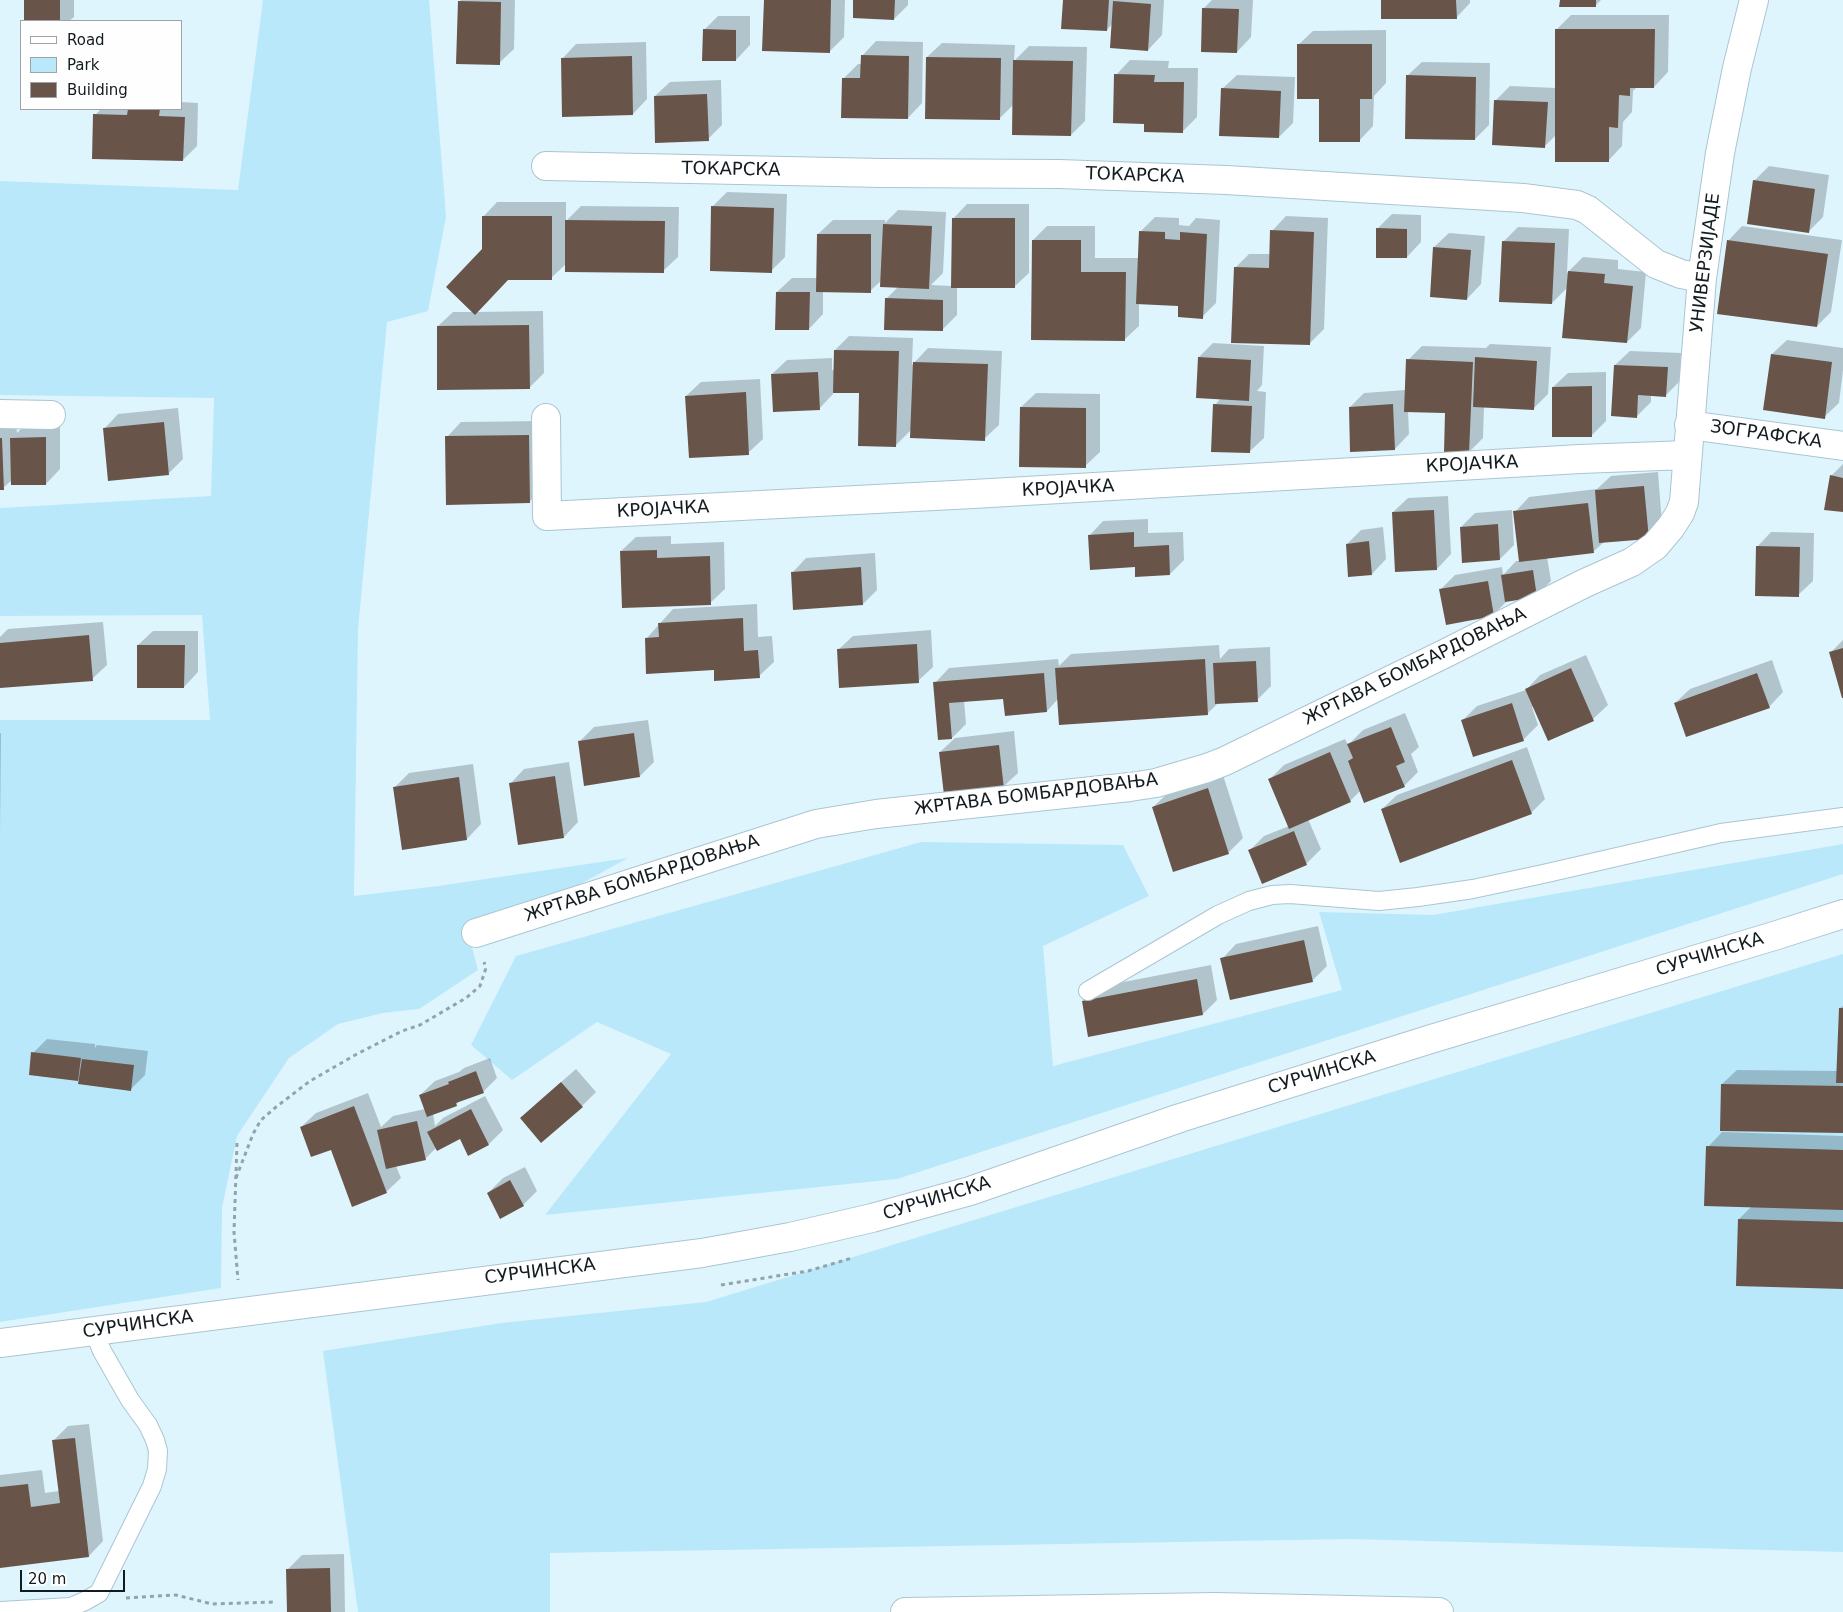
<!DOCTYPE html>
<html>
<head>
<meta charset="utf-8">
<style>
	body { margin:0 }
	#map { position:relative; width:1843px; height:1612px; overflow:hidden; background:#dff5fe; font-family:"DejaVu Sans",sans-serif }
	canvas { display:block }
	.legend { position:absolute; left:20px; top:20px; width:162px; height:90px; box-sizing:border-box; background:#fefefe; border:1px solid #a0a3a5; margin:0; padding:6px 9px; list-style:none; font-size:15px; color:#121b1f }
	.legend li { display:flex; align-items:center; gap:10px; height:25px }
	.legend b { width:25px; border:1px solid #a0a3a5 }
	.scale { position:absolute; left:20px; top:1570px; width:105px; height:22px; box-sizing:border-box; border:2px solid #121b1f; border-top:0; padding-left:6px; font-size:15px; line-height:18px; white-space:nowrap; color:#121b1f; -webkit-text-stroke:4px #fefefe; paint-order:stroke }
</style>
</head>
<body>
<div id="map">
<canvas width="1843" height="1612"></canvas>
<ul class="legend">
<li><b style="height:6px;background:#fff"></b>Road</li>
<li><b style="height:14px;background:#bae8fb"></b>Park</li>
<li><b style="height:14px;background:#69544a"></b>Building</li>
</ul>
<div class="scale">20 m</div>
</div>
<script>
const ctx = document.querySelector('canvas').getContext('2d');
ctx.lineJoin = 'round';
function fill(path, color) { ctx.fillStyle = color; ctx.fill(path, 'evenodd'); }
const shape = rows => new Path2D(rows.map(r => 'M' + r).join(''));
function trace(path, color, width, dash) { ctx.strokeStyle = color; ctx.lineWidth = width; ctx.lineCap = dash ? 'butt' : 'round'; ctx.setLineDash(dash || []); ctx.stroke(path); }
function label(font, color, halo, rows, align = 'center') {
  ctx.font = font + ' "DejaVu Sans",sans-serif'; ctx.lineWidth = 5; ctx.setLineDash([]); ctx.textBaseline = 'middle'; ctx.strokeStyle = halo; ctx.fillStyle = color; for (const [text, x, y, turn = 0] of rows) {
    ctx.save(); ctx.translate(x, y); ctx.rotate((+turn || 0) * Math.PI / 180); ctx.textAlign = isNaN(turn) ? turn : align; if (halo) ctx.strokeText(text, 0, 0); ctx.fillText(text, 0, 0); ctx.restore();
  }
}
const green = shape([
	[263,0,429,0,446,217,428,311,387,322,358,630,354,896,438,886,628,858,575,887,466,924,478,970,419,1009,383,1013,338,1024,289,1058,237,1136,222,1208,221,1288,0,1322,0,720,210,720,202,615,0,616,0,508,211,496,214,398,0,395,0,181,238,190],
	[921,842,1123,845,1149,896,1043,946,1053,1066,1342,990,1319,912,1433,915,1843,844,1843,874,897,1179,545,1215,671,1054,597,1022,512,1080,471,1045,516,956],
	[1843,954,1843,1552,1350,1539,550,1553,550,1612,358,1612,323,1351,501,1323,706,1302]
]);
const shadow = shape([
	[26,0,74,0,74,17,69,21,25,21],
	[461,0,515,0,514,49,499,63,459,2],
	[765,0,845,0,844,37,829,52],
	[854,0,908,0,908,5,894,19],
	[1064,0,1164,0,1162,35,1148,50,1113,23,1107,30],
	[1212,0,1253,0,1251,37,1237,52,1203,9],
	[1382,0,1470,0,1470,3,1456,18],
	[1561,0,1601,0,1595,6],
	[1571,15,1669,15,1668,72,1654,87,1637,87,1633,91,1632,112,1623,122,1622,146,1608,161,1556,135,1545,146,1495,101,1510,86,1556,88,1557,29],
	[718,16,750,16,750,45,736,60,704,30],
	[1386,30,1386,83,1374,96,1373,126,1359,141,1320,98,1298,45,1313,31],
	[876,41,923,42,922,103,908,118,843,79,858,64,862,64,862,56],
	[646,42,647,99,633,114,562,59,576,44],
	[942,43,1015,45,1014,61,1029,46,1087,47,1085,121,1071,135,1014,104,999,119,927,57],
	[1130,60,1169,61,1168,68,1198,68,1197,117,1182,132,1145,123,1116,75],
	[1422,62,1490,63,1489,125,1475,139,1407,76],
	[1237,75,1295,77,1293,123,1279,137,1222,89],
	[721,80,722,125,708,139,655,96,670,82],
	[181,102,198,103,197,146,183,160,95,115,101,109,181,109],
	[1769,166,1829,175,1823,217,1808,232,1754,181],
	[727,192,787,194,785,257,771,271,712,207],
	[497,202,566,202,566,221,581,206,679,207,678,257,663,271,566,264,551,278,508,279,476,312,543,311,544,373,529,388,438,326,453,312,474,312,483,250,483,217],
	[967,204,1029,204,1029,273,1014,287,957,287,957,315,942,330,886,299,899,286,882,280,870,291,823,291,823,314,809,329,777,292,792,278,818,278,818,234,833,220,885,220,885,223,898,210,946,212,943,273,931,285,953,286,953,219],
	[1392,214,1421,215,1421,242,1407,257,1377,229],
	[1286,216,1328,218,1324,329,1309,344,1235,268,1249,254,1271,254,1272,231],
	[1155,217,1179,218,1179,225,1189,226,1196,218,1220,220,1216,303,1202,317,1180,305,1139,303,1139,326,1124,340,1033,240,1047,226,1095,226,1095,258,1139,258,1140,232],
	[1742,226,1842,240,1831,312,1817,326,1728,241],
	[1518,227,1569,229,1567,273,1583,257,1618,260,1618,269,1646,272,1641,328,1627,342,1568,287,1552,303,1503,242],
	[1449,233,1485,236,1481,284,1467,299,1434,247],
	[849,336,913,338,912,365,928,348,1002,351,999,425,984,439,911,430,895,446,861,392,833,391,833,394,819,409,772,374,787,360,832,358,832,370,835,370,835,350],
	[1787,340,1843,348,1843,370,1839,403,1824,417,1772,354],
	[1213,343,1264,346,1262,385,1257,391,1266,392,1264,438,1249,452,1215,405,1221,398,1199,357],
	[1490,344,1551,347,1548,394,1533,409,1484,406,1483,438,1469,452,1446,412,1408,411,1409,434,1395,449,1350,407,1364,393,1406,390,1408,360,1422,346,1486,348],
	[1630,351,1681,353,1680,381,1665,396,1651,395,1651,402,1636,417,1615,365],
	[1606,372,1606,421,1591,436,1553,387,1568,373],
	[760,379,763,439,748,453,686,396,701,382],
	[1036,393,1100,394,1100,452,1085,466,1021,407],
	[178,408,183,459,169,473,104,429,118,414],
	[543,421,544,488,529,502,447,437,461,422],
	[60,423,60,469,46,484,12,480,3,488,0,489,0,424,16,424,17,433,26,424],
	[1843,464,1843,511,1831,476],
	[1658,472,1662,524,1648,538,1604,542,1593,552,1547,557,1551,581,1537,595,1508,600,1493,615,1440,590,1455,575,1502,567,1503,575,1516,561,1520,561,1515,512,1529,497,1597,489,1611,476],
	[1448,496,1451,554,1437,569,1393,512,1408,498],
	[1512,510,1514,545,1500,559,1461,527,1475,513],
	[1148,519,1148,533,1183,532,1184,560,1170,574,1136,566,1089,536,1103,521],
	[1383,527,1386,559,1372,574,1347,544,1361,530],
	[1771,532,1814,533,1813,581,1798,595,1757,547],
	[671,536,671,544,724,542,725,589,710,603,621,551,636,537],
	[875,553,877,590,863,604,794,609,792,573,806,558],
	[757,604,758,637,772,636,774,662,759,676,715,669,646,639,673,609],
	[103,622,107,665,92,679,0,687,0,637,8,629],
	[931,630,933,667,918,681,838,650,853,636],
	[153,631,198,631,198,672,184,687,138,645],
	[1843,640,1843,695,1831,652],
	[1219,645,1220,659,1229,649,1270,647,1271,686,1257,700,1219,702,1207,714,1058,699,1047,711,1005,697,964,700,966,724,952,738,935,683,949,668,1058,659,1059,666,1071,654],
	[1586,655,1608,705,1593,719,1534,706,1532,707,1538,725,1523,740,1463,720,1477,706,1526,690,1540,675],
	[1772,660,1783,692,1769,707,1675,703,1690,689],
	[1405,713,1419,747,1411,754,1418,772,1404,786,1361,790,1350,801,1308,819,1321,849,1306,864,1250,850,1264,836,1289,826,1270,779,1284,765,1345,739,1348,745,1363,730],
	[648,720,654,762,640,776,579,742,594,727],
	[1014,731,1018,773,1003,787,940,752,955,738],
	[0,733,1,733,0,834],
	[1527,747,1545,799,1531,813,1382,809,1397,795],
	[569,762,578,822,564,837,510,784,524,769],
	[473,764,481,824,467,839,404,848,395,787,409,773],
	[1223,775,1243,838,1228,853,1153,807,1168,793],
	[1318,926,1327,966,1312,981,1222,959,1236,944],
	[1211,965,1217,1000,1203,1014,1083,1001,1098,987],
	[1843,1006,1843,1132,1722,1084,1737,1070,1838,1071,1840,1008],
	[47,1039,95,1044,95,1048,97,1045,148,1051,145,1075,130,1090,80,1080,30,1074,33,1053],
	[490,1058,497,1078,483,1092,461,1099,456,1105,433,1113,435,1126,443,1118,485,1096,503,1130,489,1144,469,1154,461,1137,437,1147,425,1159,396,1166,401,1178,386,1192,331,1148,301,1127,316,1113,368,1093,381,1127,393,1116,425,1109,420,1095,435,1081,459,1072,464,1068],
	[576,1069,596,1092,582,1106,536,1104],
	[1722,1132,1843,1136,1843,1288,1739,1219,1752,1206,1708,1147],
	[525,1167,537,1191,523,1205,488,1193,503,1178],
	[89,1424,103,1541,89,1556,0,1567,0,1475,42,1470,45,1493,59,1491,53,1441,68,1426],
	[344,1554,345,1612,289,1612,288,1569,302,1555]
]);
const building = shape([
	[24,0,60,0,60,21,24,21],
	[764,0,831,0,830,53,762,51],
	[853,0,895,0,894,20,853,18],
	[1063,0,1109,0,1107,31,1061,29],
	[1381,0,1456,0,1457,19,1381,19],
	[1560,0,1596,0,1596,7,1559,7],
	[458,1,501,2,500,65,456,64],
	[1113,1,1151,4,1148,51,1110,48],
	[1202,8,1239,9,1237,53,1201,52],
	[703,29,736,30,736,61,702,61],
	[1555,29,1655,29,1654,88,1630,88,1630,96,1619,95,1618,128,1609,127,1609,162,1555,162],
	[1297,44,1372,44,1372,99,1360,99,1360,142,1319,142,1319,99,1297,99],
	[861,55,909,56,908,119,841,118,842,78,860,78],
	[632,56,633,115,562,117,561,58],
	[926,57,1001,58,1000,120,925,119],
	[1013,60,1073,61,1071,136,1012,135],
	[1114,74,1155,75,1154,82,1184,82,1183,133,1144,132,1144,124,1113,123],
	[1406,75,1476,77,1475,140,1405,139],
	[1221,88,1281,91,1279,138,1219,136],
	[707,94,709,141,655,143,654,96],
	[1494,100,1548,102,1545,148,1492,145],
	[128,109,160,109,159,116,185,117,183,161,92,159,93,114,127,115],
	[1753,180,1815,189,1809,233,1747,224],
	[711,206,774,208,772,273,710,271],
	[482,216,552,216,552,280,508,280,475,315,446,287,482,249],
	[952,218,1015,218,1015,288,951,288],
	[565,220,665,221,664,273,565,272],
	[883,224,932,226,929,289,880,287],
	[1376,228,1407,229,1407,258,1376,258],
	[1270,230,1314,232,1310,345,1231,343,1234,267,1269,268],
	[1139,231,1165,232,1165,239,1180,240,1180,232,1207,234,1203,319,1178,317,1178,306,1136,304],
	[817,234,871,234,871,293,816,292],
	[1032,240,1081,240,1081,272,1126,272,1125,341,1031,340],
	[1727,240,1828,254,1817,327,1717,314],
	[1502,241,1555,243,1552,304,1499,302],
	[1433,247,1471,250,1467,300,1430,297],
	[1568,271,1605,274,1604,283,1633,286,1627,343,1562,338],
	[776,292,810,292,809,330,775,330],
	[885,298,943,300,943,331,884,330],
	[529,325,530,389,437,390,437,326],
	[834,350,899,351,896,447,858,446,859,393,833,393],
	[1771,354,1832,362,1825,419,1763,410],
	[1198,357,1251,360,1249,401,1196,398],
	[1475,357,1537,361,1534,410,1473,407],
	[1406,359,1473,362,1469,453,1444,452,1445,413,1404,412],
	[913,362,988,364,985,441,910,438],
	[1614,365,1668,367,1666,397,1638,395,1637,418,1611,416],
	[818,372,820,410,773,412,771,374],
	[1592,386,1592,437,1552,437,1552,387],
	[746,392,749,455,689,458,685,396],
	[1213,404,1252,406,1250,453,1211,452],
	[1393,404,1395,450,1350,452,1349,407],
	[1020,407,1086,408,1086,468,1019,467],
	[164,422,169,475,108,481,103,428],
	[529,435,530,503,446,505,445,436],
	[46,437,46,485,11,485,10,438],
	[0,438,2,438,4,490,0,490],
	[1830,475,1843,478,1843,512,1824,510],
	[1644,486,1649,539,1599,543,1595,490],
	[1588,503,1594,553,1519,562,1513,511],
	[1434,510,1437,570,1395,572,1392,512],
	[1498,524,1500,560,1462,563,1460,527],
	[1134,532,1134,547,1169,545,1170,575,1135,577,1135,567,1090,570,1088,535],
	[1369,541,1372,575,1348,577,1346,544],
	[1756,546,1800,547,1799,597,1755,596],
	[657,550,657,558,710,556,711,605,622,608,620,551],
	[861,567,863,605,793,610,791,572],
	[1533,570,1537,597,1505,602,1501,575],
	[1488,581,1494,616,1446,625,1439,589],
	[743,618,744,651,758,650,760,678,714,681,714,670,646,674,645,638,659,637,658,623],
	[89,635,93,681,0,688,0,643],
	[917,644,919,683,839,688,837,649],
	[137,645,185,645,184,688,137,688],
	[1843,648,1843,698,1842,698,1829,652],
	[1205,659,1208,715,1059,725,1055,668],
	[1256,661,1258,702,1215,704,1213,663],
	[1571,668,1594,721,1548,741,1525,689],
	[1044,673,1047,712,1005,716,1003,699,949,703,952,739,938,740,933,682],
	[1757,673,1770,708,1686,737,1674,703],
	[1512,703,1524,741,1473,757,1461,720],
	[1391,727,1405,762,1396,766,1405,787,1364,803,1348,761,1353,758,1347,744],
	[634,733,640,777,584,786,578,741],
	[999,745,1004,789,944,795,939,752],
	[1330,752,1351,802,1289,829,1268,779],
	[1512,760,1532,814,1400,863,1381,809],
	[555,776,564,838,518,845,509,783],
	[459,777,467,840,402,850,393,787],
	[1208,788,1229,854,1173,872,1152,807],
	[1294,831,1307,865,1262,884,1248,850],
	[1304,940,1313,982,1230,1000,1220,958],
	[1197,979,1203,1015,1088,1037,1082,1001],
	[1839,1008,1843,1008,1843,1083,1836,1083],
	[31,1052,81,1058,78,1081,29,1075],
	[82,1059,134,1065,131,1091,78,1084],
	[476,1071,484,1093,456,1103,457,1106,427,1117,419,1095,449,1084,448,1082],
	[561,1082,583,1107,541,1143,520,1118],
	[1721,1084,1843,1086,1843,1133,1720,1131],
	[354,1106,387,1193,352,1207,331,1150,311,1157,300,1127],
	[471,1109,489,1145,468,1156,460,1139,437,1151,427,1132],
	[417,1121,426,1160,386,1169,377,1130],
	[1706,1146,1843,1150,1843,1210,1704,1206],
	[510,1180,524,1206,500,1219,487,1193],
	[1738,1219,1843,1222,1843,1289,1736,1286],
	[75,1438,89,1557,0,1568,0,1487,28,1484,31,1507,60,1503,52,1440],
	[330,1568,331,1612,287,1612,286,1569]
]);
const path = shape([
	[237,1143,234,1232,238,1280],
	[236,1178,253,1134,261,1120,276,1107,310,1081,357,1054,402,1031,420,1025,466,998,480,986,486,968,484,962],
	[721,1285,808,1271,852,1258],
	[126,1598,176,1595,212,1604,273,1602]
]);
const service = shape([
	[1088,991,1218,915,1249,901,1272,895,1290,894,1379,901,1418,897,1473,889,1543,874,1721,833,1843,817],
	[0,1611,71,1607,85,1601,99,1593,152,1486,157,1469,158,1451,155,1440,148,1425,130,1400,102,1351,94,1331]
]);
const minor = shape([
	[546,166,882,173,1059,174,1226,180,1523,198,1577,205,1588,210,1656,264,1681,274,1702,278],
	[0,414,51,415],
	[546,418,547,516,973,494,1580,459,1687,455],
	[1689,425,1843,446],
	[476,933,816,824,876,814,1130,787,1156,783,1207,768,1225,761,1444,654,1585,583,1632,562,1655,546,1671,527,1680,513,1684,502,1702,278,1720,153,1737,68,1754,0],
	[905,1612,1216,1607,1439,1612]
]);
const secondary = shape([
	[0,1343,702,1253,790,1237,872,1218,970,1191,1180,1118,1431,1039,1774,936,1843,914]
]);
const streetNames = [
	["ТОКАРСКА",731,170,1],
	["ТОКАРСКА",1135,176,2],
	["УНИВЕРЗИЈАДЕ",1706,263,-83],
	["ЗОГРАФСКА",1766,435,8],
	["КРОЈАЧКА",1472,465,-3],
	["КРОЈАЧКА",1068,489,-3],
	["КРОЈАЧКА",663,510,-3],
	["ЖРТАВА БОМБАРДОВАЊА",1415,667,-26],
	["ЖРТАВА БОМБАРДОВАЊА",1036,795,-7],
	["ЖРТАВА БОМБАРДОВАЊА",642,879,-18],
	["СУРЧИНСКА",1710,955,-17],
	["СУРЧИНСКА",1322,1073,-17],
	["СУРЧИНСКА",937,1199,-17],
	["СУРЧИНСКА",540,1272,-7],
	["СУРЧИНСКА",138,1325,-8]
];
fill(green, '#bae8fb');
fill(shadow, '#0003');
fill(building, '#69544a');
trace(service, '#abc5d0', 20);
trace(minor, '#abc5d0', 30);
trace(secondary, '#abc5d0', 30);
trace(path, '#92a4ab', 3, [4, 4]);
trace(service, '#fff', 18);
trace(minor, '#fff', 28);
trace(secondary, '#fff', 28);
label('18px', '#121b1f', '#fefefe', streetNames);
</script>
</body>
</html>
